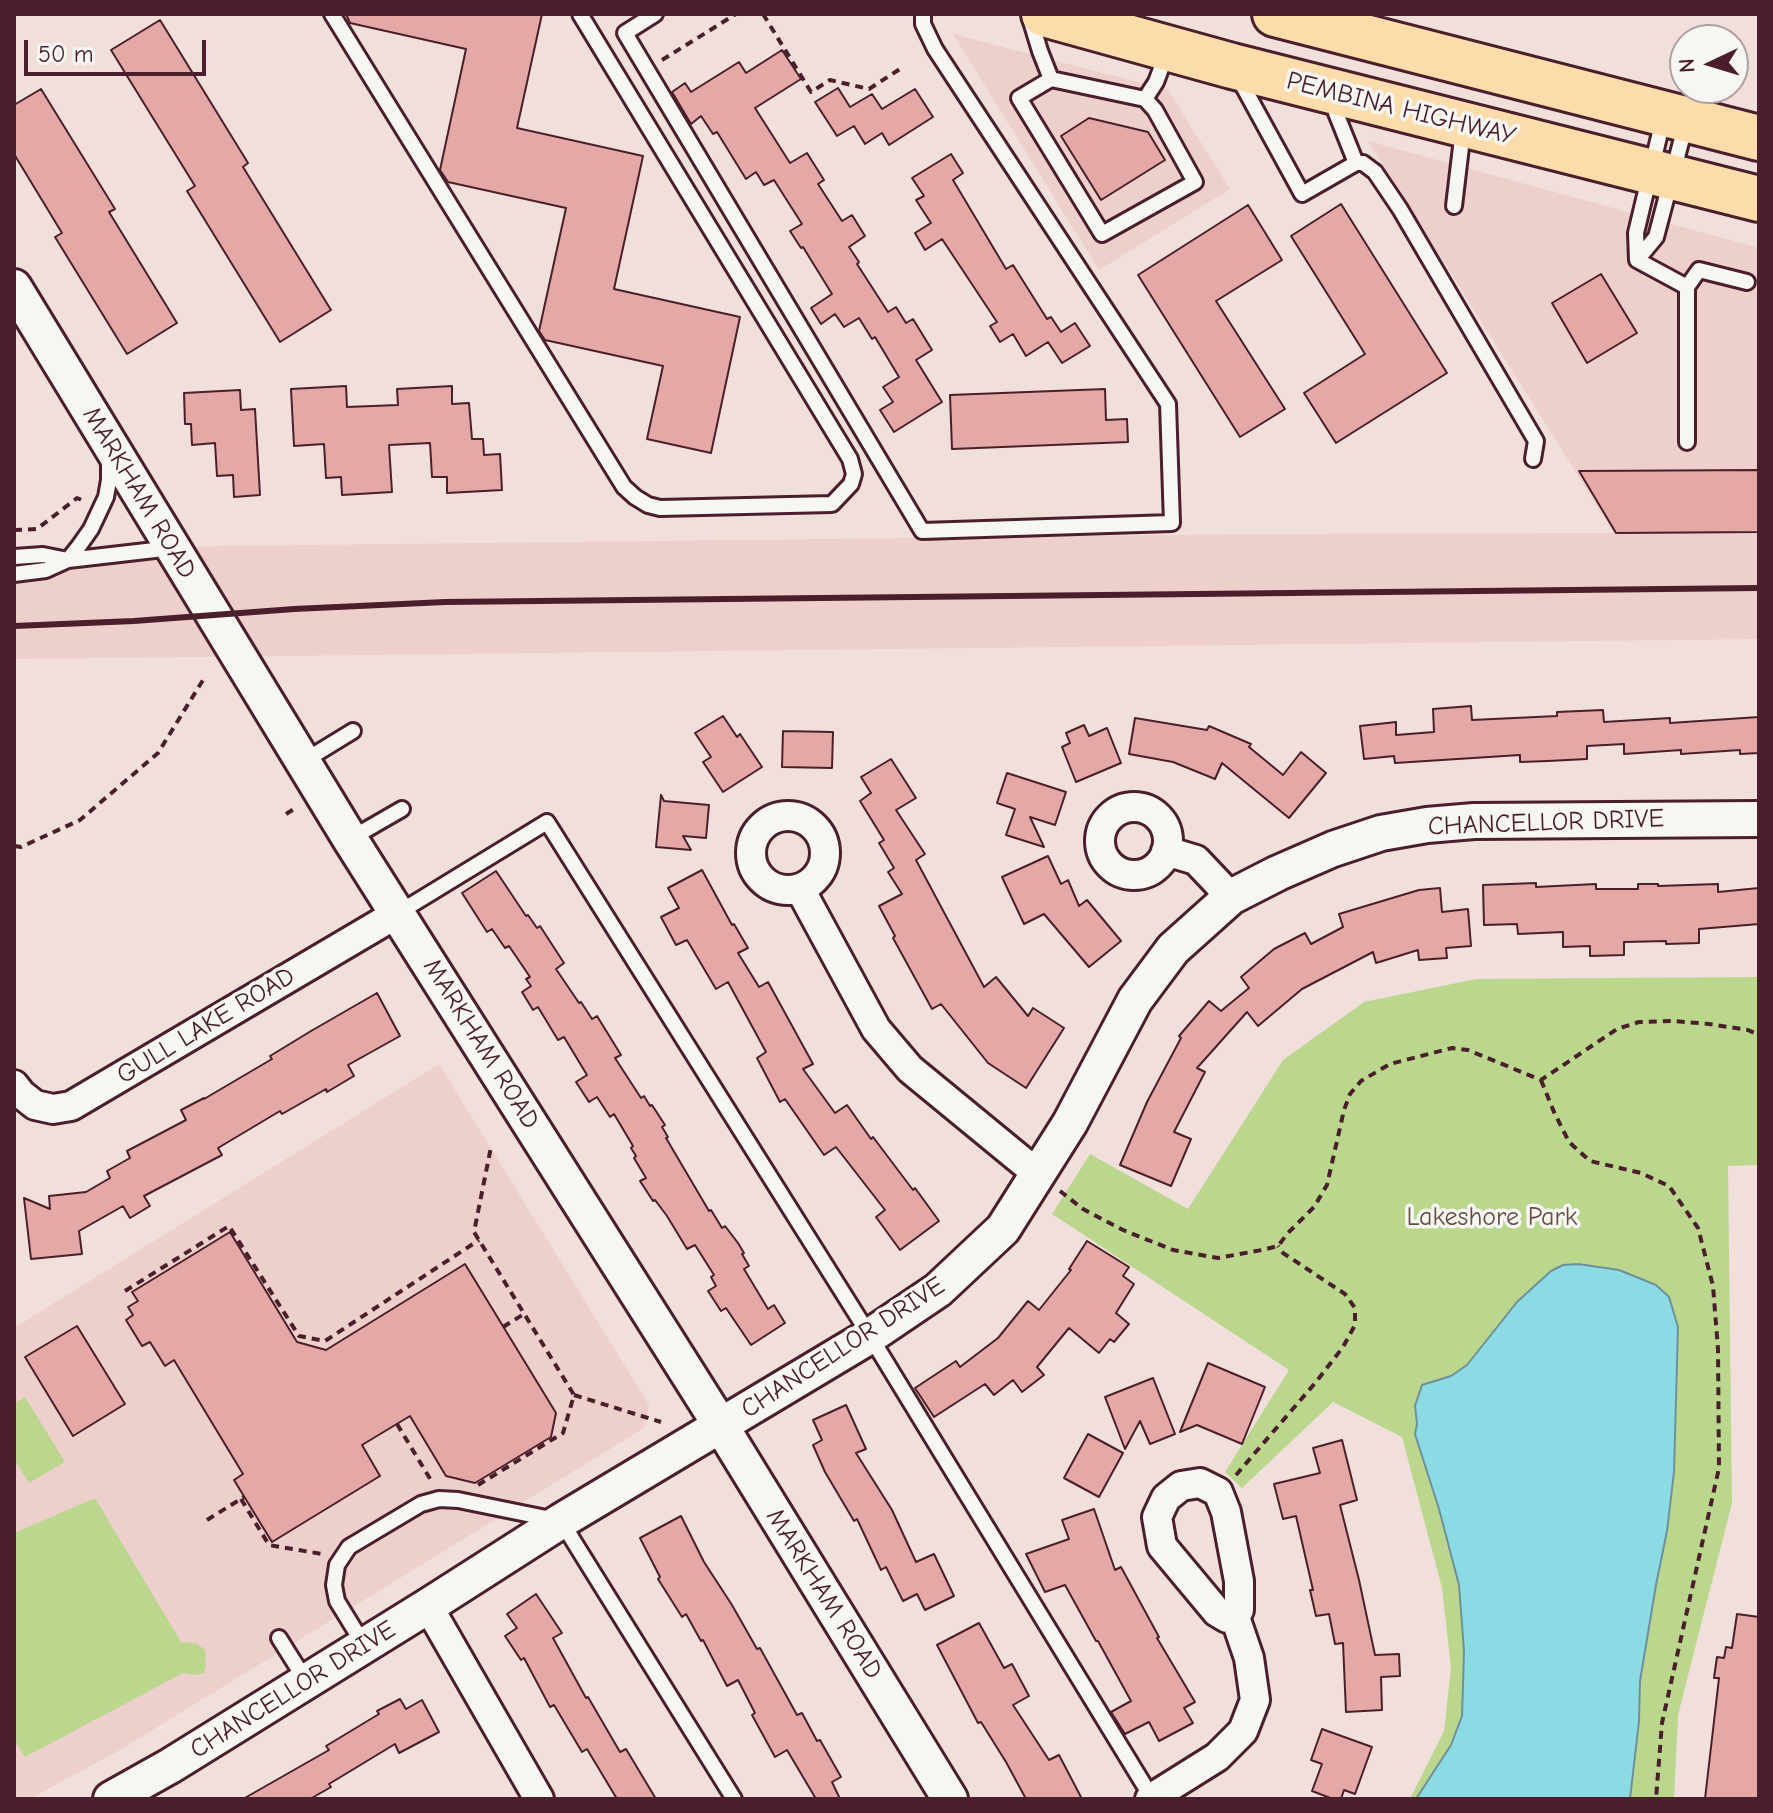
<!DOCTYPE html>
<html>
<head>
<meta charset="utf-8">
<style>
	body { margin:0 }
	#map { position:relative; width:1773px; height:1813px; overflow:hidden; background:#f1dfdb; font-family:"Comic Neue",sans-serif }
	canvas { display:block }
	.frame { position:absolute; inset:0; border:16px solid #4a1f2b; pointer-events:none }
	.north { position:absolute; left:1669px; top:24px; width:80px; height:80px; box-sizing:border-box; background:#f6f6f2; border:2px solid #b1a0a2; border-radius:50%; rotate:266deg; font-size:22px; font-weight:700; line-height:32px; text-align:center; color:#4a1f2b }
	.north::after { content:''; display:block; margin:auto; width:28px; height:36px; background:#4a1f2b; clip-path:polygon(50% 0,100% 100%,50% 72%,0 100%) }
	.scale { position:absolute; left:24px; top:40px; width:182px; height:36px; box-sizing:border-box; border:4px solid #4a1f2b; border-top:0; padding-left:10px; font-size:24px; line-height:28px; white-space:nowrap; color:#4a1f2b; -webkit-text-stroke:6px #f6f6f2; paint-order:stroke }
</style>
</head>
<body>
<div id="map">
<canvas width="1773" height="1813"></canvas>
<div class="frame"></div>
<div class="north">N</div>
<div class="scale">50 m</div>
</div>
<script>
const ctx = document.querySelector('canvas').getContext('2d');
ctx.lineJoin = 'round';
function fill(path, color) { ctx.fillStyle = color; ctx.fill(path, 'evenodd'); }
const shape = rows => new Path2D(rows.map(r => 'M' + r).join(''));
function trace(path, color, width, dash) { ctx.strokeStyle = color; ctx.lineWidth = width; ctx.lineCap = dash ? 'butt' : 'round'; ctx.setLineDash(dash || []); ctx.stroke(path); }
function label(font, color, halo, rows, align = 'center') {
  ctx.font = font + ' "Comic Neue",sans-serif'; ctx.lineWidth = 7; ctx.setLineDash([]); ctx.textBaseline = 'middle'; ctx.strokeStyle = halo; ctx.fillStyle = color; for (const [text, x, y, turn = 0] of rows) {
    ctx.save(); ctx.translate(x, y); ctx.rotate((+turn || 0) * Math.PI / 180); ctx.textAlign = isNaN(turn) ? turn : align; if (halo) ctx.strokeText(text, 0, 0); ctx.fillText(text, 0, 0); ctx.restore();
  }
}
const built = shape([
	[953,34,1168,90,1230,189,1099,270],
	[1368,141,1759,248,1759,639,14,659,14,552,224,546,568,542,1262,534,1614,533],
	[439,1064,649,1405,644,1428,115,1753,29,1799,14,1799,14,1328]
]);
const green = shape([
	[1759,977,1759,1165,1728,1166,1732,1503,1678,1715,1674,1799,1410,1799,1444,1731,1451,1668,1442,1588,1402,1437,1333,1402,1242,1488,1225,1472,1289,1370,1052,1214,1090,1154,1188,1209,1283,1060,1364,1002,1476,979],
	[25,1397,65,1462,29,1483,14,1459,14,1404],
	[95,1498,181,1642,196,1643,205,1650,206,1665,204,1673,195,1675,183,1673,25,1757,14,1739,14,1533]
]);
const water = shape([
	[1578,1264,1619,1270,1656,1285,1669,1297,1678,1327,1674,1472,1667,1531,1656,1585,1640,1681,1639,1721,1630,1799,1416,1799,1451,1745,1462,1716,1464,1651,1459,1585,1439,1509,1415,1434,1417,1424,1415,1406,1422,1385,1451,1376,1467,1365,1517,1302,1551,1271,1563,1265,1578,1264]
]);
const building = shape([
	[346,14,542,14,517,128,643,156,614,289,740,317,711,453,647,439,663,366,545,340,539,331,566,208,448,182,440,170,466,49,350,23,346,14],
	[160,20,248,163,243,167,331,310,280,342,187,191,195,186,111,50,160,20],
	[782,50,801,79,755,108,790,163,807,153,824,180,818,184,842,221,852,215,865,236,849,247,859,262,857,264,888,312,896,307,906,323,913,319,932,350,916,360,942,402,894,432,880,410,893,402,883,387,899,377,875,337,872,339,859,318,844,327,835,314,821,324,811,308,832,294,803,247,801,248,790,231,802,224,774,180,764,185,756,172,746,179,717,132,713,134,701,116,691,124,672,92,685,83,691,92,739,62,746,73,782,50],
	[838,88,850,107,872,94,882,109,915,89,933,117,889,145,882,133,865,144,854,126,837,136,815,102,838,88],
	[41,89,115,209,109,212,177,323,127,354,55,237,62,233,14,154,14,105,41,89],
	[1089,118,1148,132,1165,160,1101,200,1061,136,1089,118],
	[951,154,963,173,953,180,1006,269,1013,265,1047,319,1051,317,1061,332,1075,323,1090,346,1062,363,1048,342,1026,356,1013,334,1000,342,990,326,997,322,942,239,925,250,915,233,931,223,916,200,924,196,912,178,951,154],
	[1341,204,1447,373,1336,443,1304,393,1365,354,1291,236,1341,204],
	[1248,205,1282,260,1216,301,1285,409,1240,437,1138,275,1248,205],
	[1601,274,1637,333,1587,363,1552,303,1601,274],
	[346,386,347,407,398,405,397,389,452,386,452,404,469,403,472,439,483,439,484,455,500,454,502,490,447,493,447,477,432,477,430,443,389,445,392,492,342,495,341,477,326,478,324,444,294,446,291,389,346,386],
	[1105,389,1106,420,1127,419,1128,442,952,449,950,395,1105,389],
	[240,390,241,410,255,409,260,495,234,497,233,475,217,476,215,443,192,445,191,424,185,424,184,393,240,390],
	[1759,470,1759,532,1616,533,1579,471,1759,470],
	[1471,706,1472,720,1557,716,1557,712,1603,710,1604,722,1670,718,1670,723,1759,717,1759,753,1740,754,1740,750,1681,754,1681,750,1624,754,1624,744,1587,746,1587,759,1548,761,1520,762,1520,755,1395,763,1394,756,1364,759,1360,726,1396,722,1396,735,1434,732,1433,709,1471,706],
	[723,716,737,737,740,734,762,767,723,792,703,762,711,757,695,733,723,716],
	[1135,718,1207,730,1209,726,1251,744,1249,747,1283,775,1301,752,1326,773,1289,818,1222,763,1215,779,1173,762,1129,754,1135,718],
	[1084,725,1089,736,1107,728,1121,763,1076,782,1062,747,1070,743,1066,733,1084,725],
	[783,731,833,732,832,768,782,767,783,731],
	[891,759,916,798,896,810,925,854,916,860,984,987,996,977,1028,1016,1033,1008,1064,1028,1026,1088,988,1063,941,1004,932,1009,893,938,895,936,879,906,902,894,888,872,894,868,879,843,884,840,860,801,871,793,861,777,891,759],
	[1007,773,1066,792,1055,825,1030,817,1044,847,1006,835,1015,809,997,803,1007,773],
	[661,795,664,801,709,805,706,838,683,836,691,850,656,847,661,795],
	[1048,856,1061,884,1068,880,1079,906,1087,900,1121,941,1089,967,1044,914,1024,924,1002,877,1048,856],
	[702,870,732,925,734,924,748,948,738,953,759,987,768,982,813,1064,803,1069,835,1113,847,1105,871,1139,873,1137,913,1190,915,1188,939,1221,900,1250,876,1217,885,1210,836,1147,824,1155,785,1099,780,1102,757,1058,766,1052,728,982,716,989,687,940,676,945,661,917,679,908,668,888,702,870],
	[496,871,526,916,528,915,537,928,540,926,564,963,556,969,579,1003,581,1002,592,1019,597,1016,621,1055,615,1058,641,1098,644,1096,650,1106,652,1105,665,1125,662,1127,668,1137,666,1138,709,1211,711,1210,722,1228,725,1226,738,1243,744,1253,742,1254,749,1266,744,1269,768,1309,774,1305,785,1323,751,1345,726,1308,721,1311,708,1291,716,1286,711,1277,714,1275,695,1245,687,1249,667,1216,655,1200,653,1201,640,1181,646,1178,634,1158,636,1156,631,1148,633,1146,614,1114,610,1117,597,1097,589,1102,576,1082,587,1075,564,1037,558,1040,538,1007,533,1010,522,992,531,986,526,979,530,977,509,946,505,948,492,929,487,932,462,893,496,871],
	[1536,883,1536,887,1596,884,1596,889,1638,889,1638,884,1658,884,1658,886,1718,884,1718,892,1759,888,1759,924,1699,929,1699,943,1666,944,1666,941,1624,942,1624,955,1590,956,1590,946,1563,947,1563,932,1518,934,1517,924,1484,925,1483,885,1536,883],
	[1440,888,1442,912,1468,909,1471,946,1446,948,1447,958,1419,960,1418,950,1376,963,1373,952,1302,989,1258,1026,1247,1012,1197,1068,1205,1072,1174,1132,1191,1139,1171,1186,1120,1165,1147,1102,1181,1038,1179,1036,1209,1001,1221,1011,1249,988,1241,977,1274,949,1305,933,1311,944,1343,927,1339,914,1419,890,1440,888],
	[377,993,400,1036,348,1065,354,1076,327,1092,326,1089,282,1114,280,1111,218,1148,222,1155,144,1196,150,1206,130,1218,123,1206,79,1231,82,1254,31,1259,24,1198,50,1209,49,1196,86,1192,110,1178,107,1171,130,1158,127,1151,186,1120,181,1110,204,1098,204,1099,272,1059,270,1056,311,1031,377,993],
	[230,1232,297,1342,326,1350,465,1264,556,1413,551,1437,475,1483,446,1476,410,1416,362,1445,380,1476,272,1542,234,1480,243,1474,174,1360,165,1366,150,1342,142,1346,126,1320,133,1315,128,1307,138,1301,132,1292,230,1232],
	[1087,1241,1129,1267,1123,1276,1134,1284,1116,1313,1129,1324,1114,1342,1110,1339,1099,1353,1069,1328,1037,1367,1044,1375,1022,1392,1013,1380,994,1395,985,1384,934,1417,915,1388,956,1361,960,1367,998,1338,1028,1301,1039,1310,1071,1270,1069,1269,1087,1241],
	[77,1326,125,1404,73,1436,25,1357,77,1326],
	[1208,1363,1265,1387,1242,1444,1197,1425,1180,1432,1208,1363],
	[1153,1378,1175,1434,1150,1444,1140,1421,1125,1449,1105,1397,1153,1378],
	[846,1405,866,1449,856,1453,892,1510,916,1562,934,1554,954,1596,925,1610,917,1594,903,1601,886,1567,881,1570,857,1519,854,1521,825,1472,813,1445,822,1440,813,1420,846,1405],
	[1088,1434,1123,1453,1099,1497,1064,1478,1088,1434],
	[1342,1440,1357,1500,1340,1505,1359,1580,1375,1655,1399,1654,1400,1676,1381,1677,1382,1710,1346,1712,1343,1643,1335,1644,1329,1614,1316,1616,1310,1590,1313,1590,1296,1516,1283,1519,1274,1484,1320,1473,1313,1448,1342,1440],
	[1094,1509,1115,1570,1121,1567,1159,1637,1157,1638,1195,1702,1184,1708,1193,1723,1159,1741,1149,1722,1125,1734,1111,1712,1131,1701,1098,1641,1096,1641,1065,1585,1045,1592,1026,1554,1069,1539,1062,1520,1094,1509],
	[681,1516,704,1562,732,1605,757,1649,760,1648,797,1715,802,1713,817,1741,820,1740,841,1777,832,1782,840,1799,816,1799,787,1750,775,1757,752,1715,755,1713,738,1680,727,1686,703,1640,701,1641,686,1614,682,1617,658,1579,660,1577,640,1538,681,1516],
	[536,1594,562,1633,553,1638,586,1698,588,1697,620,1752,626,1749,656,1799,617,1799,587,1749,582,1752,554,1705,550,1707,524,1658,521,1660,505,1636,517,1628,507,1614,536,1594],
	[1737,1614,1759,1617,1759,1799,1705,1799,1719,1678,1714,1678,1717,1657,1724,1658,1726,1647,1732,1648,1737,1614],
	[979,1623,1004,1668,1012,1664,1029,1696,1013,1705,1049,1760,1059,1755,1082,1799,1026,1799,1006,1762,981,1722,978,1723,937,1645,979,1623],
	[400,1699,406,1709,422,1700,439,1732,399,1753,395,1744,329,1784,331,1787,310,1799,243,1799,329,1750,326,1746,379,1714,377,1711,400,1699],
	[1322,1729,1372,1747,1355,1794,1344,1790,1341,1799,1333,1799,1312,1791,1322,1764,1311,1760,1322,1729]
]);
const path = shape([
	[763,14,811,92,830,80,869,89,903,67],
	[662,60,736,14],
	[14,530,37,529,77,498,84,501],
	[286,814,297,807],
	[14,846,21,847,80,820,158,753,203,680],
	[1541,1080,1554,1112,1569,1142,1590,1161,1641,1173,1669,1186,1698,1228,1713,1286,1718,1349,1719,1468,1662,1723,1656,1799],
	[1060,1191,1083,1209,1123,1230,1173,1250,1218,1258,1262,1250,1278,1246,1288,1233,1314,1207,1327,1185,1344,1110,1350,1094,1361,1081,1390,1064,1452,1048,1468,1050,1541,1080,1617,1029,1639,1022,1674,1021,1709,1024,1748,1030,1759,1035],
	[125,1291,229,1226,299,1336,325,1341,479,1240],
	[503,1327,524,1314],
	[574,1395,661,1422],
	[397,1424,432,1482],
	[1236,1475,1316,1382,1343,1347,1355,1325,1355,1308,1345,1294,1283,1253,1278,1246],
	[478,1485,563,1433,574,1395,474,1232,491,1147],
	[241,1499,269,1545,322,1554],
	[207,1520,244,1497]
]);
const service = shape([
	[332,14,624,487,635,497,648,505,660,508,832,504,851,484,854,474,850,459,580,14],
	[655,14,625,33,922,531,1172,523,1168,404,935,49,923,24,923,14],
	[1030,18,1040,51,1051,79],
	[1238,77,1302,194,1356,163,1336,113,1337,99],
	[1051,79,1145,99,1155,110,1195,182,1102,234,1019,98,1051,79],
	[1145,99,1156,82,1167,53],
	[1356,163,1363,163,1375,172,1400,209,1536,441,1533,459],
	[1454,206,1463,130],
	[1637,260,1687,287,1687,442],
	[1637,260,1656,237,1686,123],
	[1637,260,1636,233,1663,120],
	[1687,287,1699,270,1747,282],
	[14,557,43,555,68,560,172,548],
	[14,574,46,570,68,560,79,546,91,529,106,497,109,480,109,456],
	[304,761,353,731],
	[350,839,402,809],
	[398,913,547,822,870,1336,1152,1798],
	[279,1638,306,1681],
	[364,1645,337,1601,334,1585,337,1565,349,1547,421,1504,439,1499,458,1500,561,1521,734,1799]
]);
const minor = shape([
	'1100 841a34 34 0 1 1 68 0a34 34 0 1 1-68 0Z',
	'751 853a37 37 0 1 1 74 0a37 37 0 1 1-74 0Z',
	[1166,851,1196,860,1231,897],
	[800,889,876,1029,910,1069,1039,1175],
	[14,1085,21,1094,35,1105,53,1109,71,1106,398,913],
	[1200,1483,1218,1492,1226,1512,1239,1581,1239,1610,1235,1617,1227,1618,1217,1612,1162,1546,1157,1517,1166,1498,1181,1486,1200,1483],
	[428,1606,539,1799],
	[1150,1799,1217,1757,1243,1731,1255,1700,1249,1658,1235,1617]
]);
const tertiary = shape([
	[14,287,350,839,721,1426,950,1799],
	[111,1799,170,1766,428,1606,561,1521,870,1336,938,1290,1003,1229,1070,1123,1135,1000,1173,949,1231,897,1278,873,1333,849,1381,833,1427,825,1474,821,1759,819]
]);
const primary = shape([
	[1044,14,1232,66,1759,199],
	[1275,14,1759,138]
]);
const rail = shape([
	[14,626,134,621,294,609,445,602,1759,588]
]);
const streetNames = [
	["PEMBINA HIGHWAY",1401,109,14],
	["MARKHAM ROAD",139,493,59],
	["CHANCELLOR DRIVE",1546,823,-2],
	["GULL LAKE ROAD",206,1026,-31],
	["MARKHAM ROAD",481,1044,58],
	["CHANCELLOR DRIVE",843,1348,-33],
	["MARKHAM ROAD",824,1594,58],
	["CHANCELLOR DRIVE",293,1690,-32]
];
const parkNames = [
	["Lakeshore Park",1492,1218]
];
fill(built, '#edcfcb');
fill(green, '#bbd78e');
fill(water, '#8adbe3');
trace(water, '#709099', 2);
fill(building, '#e4a9a6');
trace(building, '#4a1f2b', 2);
trace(service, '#4a1f2b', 20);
trace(minor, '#4a1f2b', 34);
trace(tertiary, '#4a1f2b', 40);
trace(primary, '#4a1f2b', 50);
trace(path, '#4a1f2b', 4, [8, 6]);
trace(service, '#f6f6f2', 14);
trace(minor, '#f6f6f2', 28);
trace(tertiary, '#f6f6f2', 34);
trace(primary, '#fddcac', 44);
trace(rail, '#4a1f2b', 6);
label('26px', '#4a1f2b', '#f6f6f2', streetNames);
label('26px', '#664d44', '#f6f6f2', parkNames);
</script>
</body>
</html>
